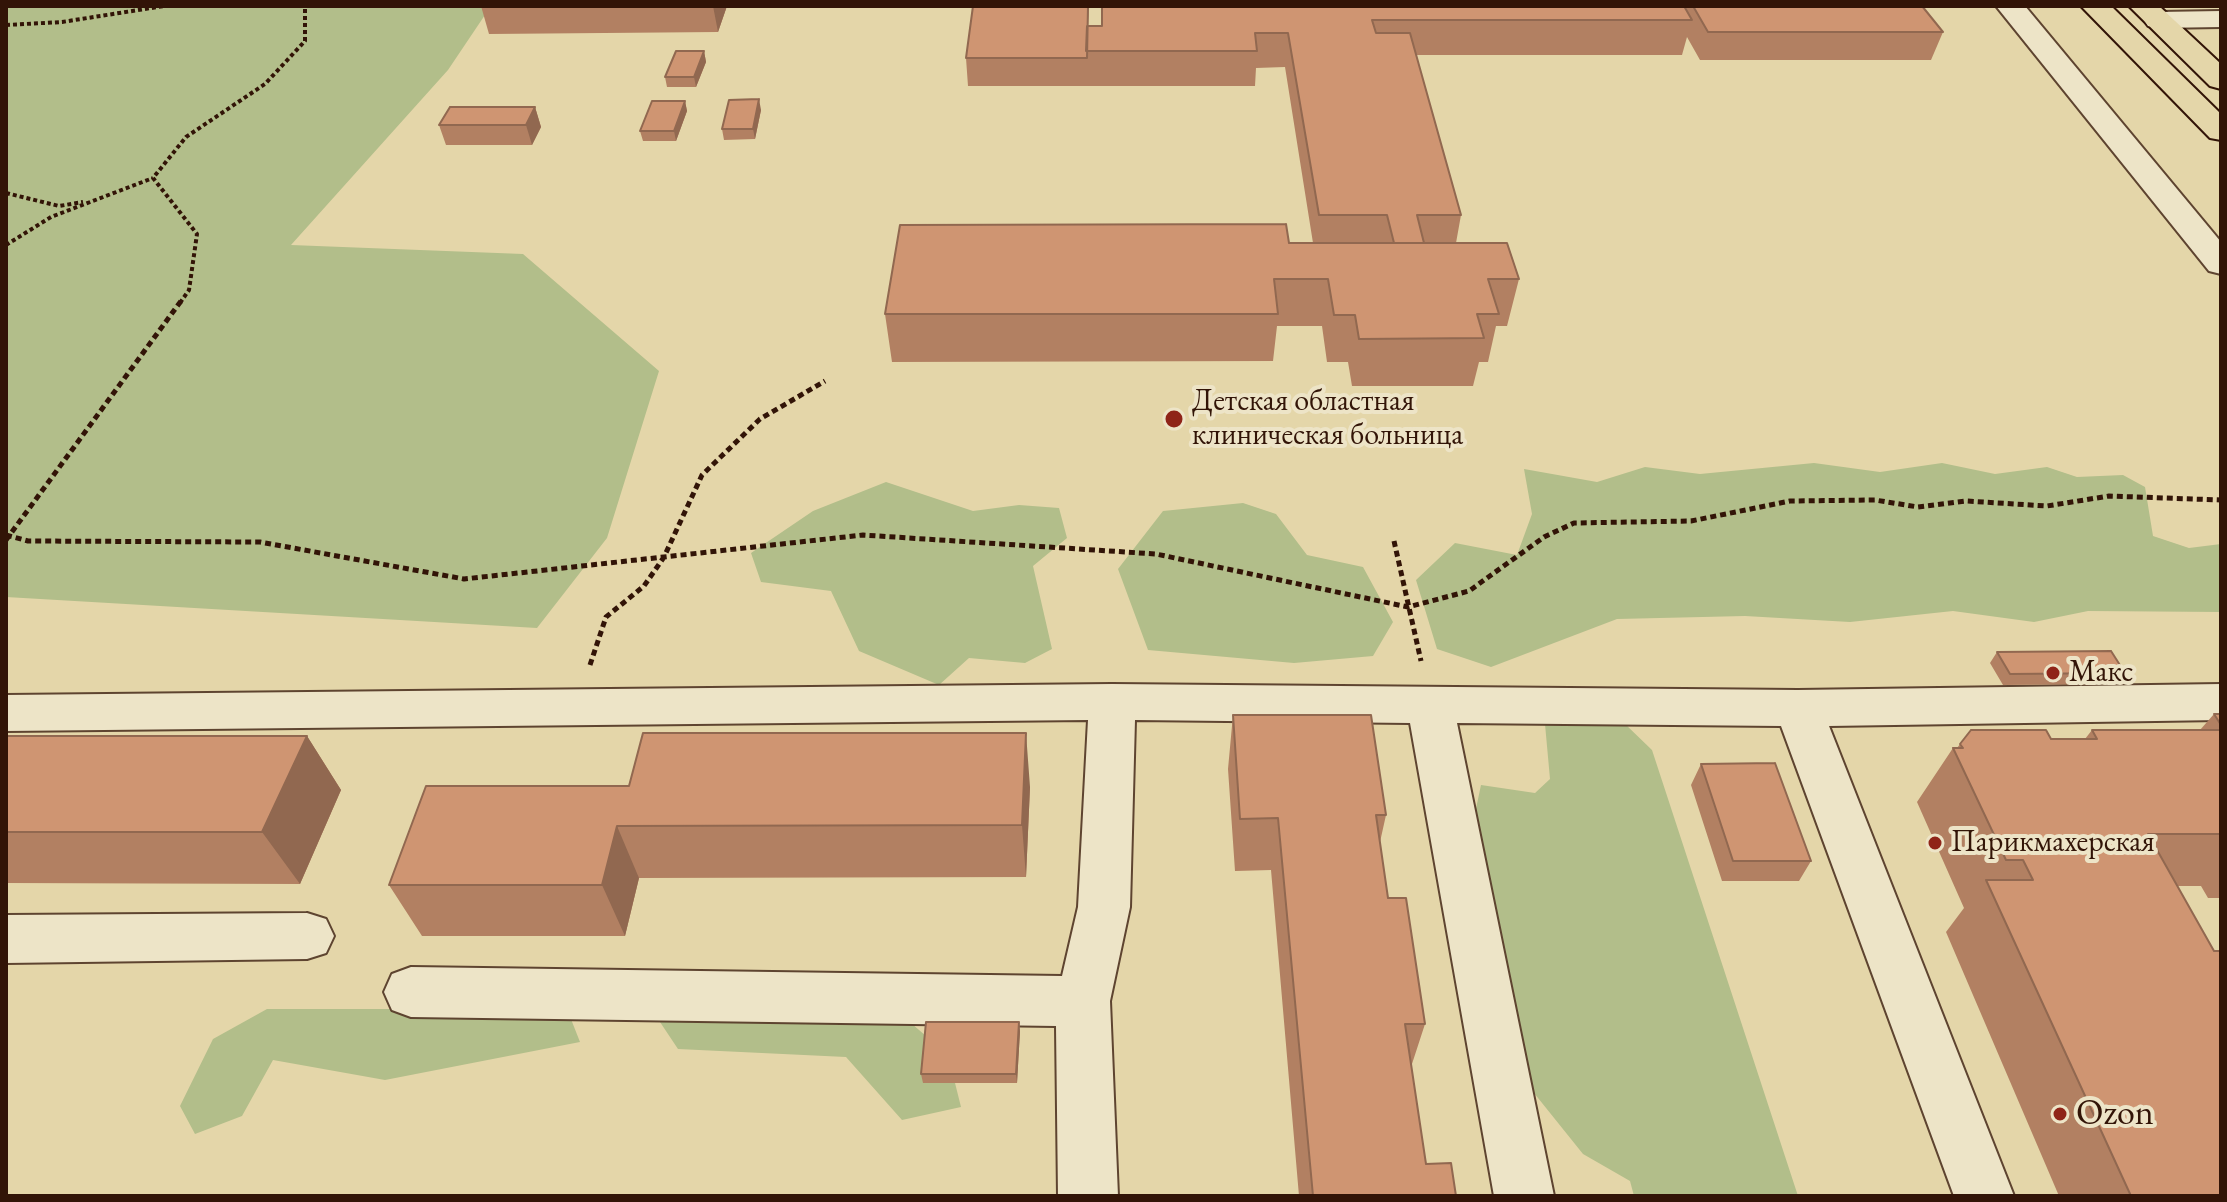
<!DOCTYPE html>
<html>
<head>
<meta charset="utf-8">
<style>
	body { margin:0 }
	#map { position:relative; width:2227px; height:1202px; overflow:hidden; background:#e4d6a9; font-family:"EB Garamond",serif }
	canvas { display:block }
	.frame { position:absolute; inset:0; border:8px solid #321407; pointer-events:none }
</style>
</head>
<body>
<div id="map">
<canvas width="2227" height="1202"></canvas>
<div class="frame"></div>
</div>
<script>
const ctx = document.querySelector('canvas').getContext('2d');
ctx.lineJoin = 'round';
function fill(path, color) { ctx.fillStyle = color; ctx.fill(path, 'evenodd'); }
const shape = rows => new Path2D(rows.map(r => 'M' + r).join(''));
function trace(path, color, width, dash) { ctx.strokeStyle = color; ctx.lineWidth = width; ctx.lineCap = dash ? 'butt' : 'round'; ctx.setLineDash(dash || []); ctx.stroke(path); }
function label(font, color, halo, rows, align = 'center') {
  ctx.font = font + ' "EB Garamond",serif'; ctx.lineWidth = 8; ctx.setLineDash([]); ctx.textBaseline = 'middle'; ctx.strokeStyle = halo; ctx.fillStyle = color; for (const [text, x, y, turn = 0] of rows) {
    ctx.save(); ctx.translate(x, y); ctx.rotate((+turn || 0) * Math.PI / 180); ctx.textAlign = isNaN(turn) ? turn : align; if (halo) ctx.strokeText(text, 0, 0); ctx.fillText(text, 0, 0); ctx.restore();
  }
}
const green = shape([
	[6,6,491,6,448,70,291,245,523,254,659,371,607,538,537,628,6,597],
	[1814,463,1880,472,1942,463,1995,474,2047,467,2077,477,2123,475,2145,487,2153,536,2189,548,2221,544,2221,612,2088,611,2034,622,1953,611,1850,622,1745,616,1617,619,1491,667,1437,649,1416,580,1455,543,1517,555,1532,514,1524,469,1597,482,1645,467,1700,474],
	[886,482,973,511,1019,505,1059,508,1067,538,1033,566,1052,649,1025,663,969,658,939,685,859,651,831,591,761,582,751,553,813,511],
	[1243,503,1276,514,1307,555,1363,567,1393,622,1373,656,1294,663,1148,650,1118,569,1163,511],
	[1624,723,1652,750,1798,1196,1634,1196,1630,1181,1583,1154,1489,1037,1467,851,1481,785,1535,793,1550,779,1545,724],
	[267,1009,567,1009,580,1042,385,1080,273,1060,242,1116,195,1134,180,1106,213,1039],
	[897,1011,948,1055,961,1107,902,1120,846,1057,678,1049,654,1013]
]);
const pathFar1 = shape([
	[6,25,62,22,164,6],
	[6,193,59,206,83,202],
	[6,245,51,217,153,178],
	[180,303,189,290,197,234,153,178,186,137,265,84,305,41,305,6]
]);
const path = shape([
	[6,535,28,541,260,542,464,579,863,535,1156,554,1408,607,1469,591,1544,537,1574,523,1691,521,1790,501,1875,500,1918,507,1966,501,2047,506,2109,496,2221,500],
	[6,540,181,301],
	[1394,541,1421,661],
	[590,665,606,617,644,586,664,557,702,475,760,419,825,381]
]);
const minor = shape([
	[1996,6,2025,6,2221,242,2221,274,2209,271,1996,6],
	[2221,11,2221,27,2158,28,2148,26,2144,20,2148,14,2158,12,2221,11],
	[1112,684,1798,690,2221,684,2221,720,1829,726,2014,1196,1954,1196,1781,726,1457,723,1554,1196,1494,1196,1410,723,1135,720,1130,907,1110,1001,1118,1196,1058,1196,1056,1026,411,1017,392,1010,384,992,392,974,411,967,1062,976,1078,907,1088,720,6,731,6,695,1112,684],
	[307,913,326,919,334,936,326,953,307,959,6,963,6,915,307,913]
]);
const major = shape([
	[2081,6,2111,6,2221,114,2221,140,2210,138,2081,6],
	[2129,6,2159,6,2221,64,2221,89,2210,86,2129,6]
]);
const wall = shape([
	[481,6,727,6,718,32,489,34],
	[973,6,1089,6,1088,26,1102,26,1102,6,1922,6,1943,32,1931,60,1700,60,1687,37,1682,55,1416,55,1461,215,1456,243,1519,279,1507,326,1496,326,1488,362,1479,362,1473,386,1352,386,1348,362,1327,362,1322,326,1277,326,1273,361,892,362,885,314,1289,243,1313,243,1285,67,1256,68,1255,86,968,86,966,58],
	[704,51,706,62,696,87,667,87,665,77],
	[685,101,687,111,676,141,643,141,640,131],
	[535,107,541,127,532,145,446,145,439,125],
	[761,110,755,139,724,140,722,129],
	[1997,652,2125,673,2117,684,2003,685,1990,663],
	[2214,714,2221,714,2221,898,2208,898,2201,886,2178,886,2221,1196,2059,1196,1946,932,1964,908,1917,802,1953,748,1957,748,1971,730,2051,739,2085,739,2092,730,2200,730],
	[1233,715,1386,815,1380,842,1388,898,1425,1024,1411,1067,1426,1164,1456,1196,1299,1196,1271,870,1235,871,1228,769],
	[6,736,307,736,341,790,300,884,6,883],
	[1701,764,1811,861,1799,881,1722,881,1691,785],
	[426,786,1030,787,1026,877,639,878,625,936,422,936,389,885],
	[1020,1031,1017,1083,923,1083,921,1074]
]);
const shadedWall = shape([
	[713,6,727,6,718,32],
	[704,51,706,62,696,87,694,77],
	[759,99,761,110,755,139,753,129],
	[685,101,687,111,676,141,674,131],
	[535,107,541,127,532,145,526,125],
	[1026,733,1030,787,1026,877,1022,825],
	[307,736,341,790,300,884,262,832],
	[617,826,639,878,625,936,602,885],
	[1019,1022,1020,1031,1017,1083,1016,1074]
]);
const building = shape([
	[973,6,1088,6,1087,58,966,58,973,6],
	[1102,6,1684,6,1692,20,1372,20,1376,33,1410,33,1461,215,1417,215,1424,243,1394,243,1387,215,1319,215,1288,33,1255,33,1257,51,1086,51,1087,26,1102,26,1102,6],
	[1693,6,1922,6,1943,32,1708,32,1693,6],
	[676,51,704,51,694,77,665,77,676,51],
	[759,99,753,129,722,129,729,100,759,99],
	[652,101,685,101,674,131,640,131,652,101],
	[450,107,535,107,526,125,439,125,450,107],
	[1286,224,1289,243,1507,243,1519,279,1488,279,1499,314,1477,314,1484,338,1359,339,1355,315,1334,315,1328,279,1274,279,1278,314,885,314,900,225,1286,224],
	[2111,651,2125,673,2010,674,1997,652,2111,651],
	[2214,714,2221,714,2221,725,2214,714],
	[1233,715,1371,715,1386,815,1376,815,1388,898,1406,898,1425,1024,1405,1024,1426,1164,1451,1163,1456,1196,1313,1196,1278,818,1240,819,1233,715],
	[1971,730,2046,730,2051,739,2097,739,2092,730,2221,730,2221,834,2148,834,2214,951,2221,951,2221,1196,2131,1196,1986,880,2033,880,2023,860,2006,860,1953,748,1963,748,1960,744,1971,730],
	[643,733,1026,733,1022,825,617,826,602,885,389,885,426,786,629,786,643,733],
	[6,736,307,736,262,832,6,832,6,736],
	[1775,763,1811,861,1733,861,1701,764,1775,763],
	[926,1022,1019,1022,1016,1074,921,1074,926,1022]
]);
const markers = [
	[1174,419,10,"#8f2418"],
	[2053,673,8,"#8f2418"],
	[1935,843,8,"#8f2418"],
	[2060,1114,8,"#8f2418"]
];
const poiNames = [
	["Детская областная",1192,402],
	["клиническая больница",1192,436],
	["Макс",2069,673],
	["Парикмахерская",1951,843]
];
const nearPoinames = [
	["Ozon",2076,1114]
];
fill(green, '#b2be8a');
trace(minor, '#5e4430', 4);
trace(major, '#321407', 4);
trace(pathFar1, '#321407', 4, [4, 3]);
trace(path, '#321407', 5, [6, 4]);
fill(minor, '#ede4c7');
fill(major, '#e4d6a9');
fill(wall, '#b28062');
fill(shadedWall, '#916850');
fill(building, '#cf9572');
trace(building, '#916850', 2);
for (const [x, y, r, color] of markers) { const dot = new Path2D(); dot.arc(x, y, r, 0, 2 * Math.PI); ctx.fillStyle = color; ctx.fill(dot); trace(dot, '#ede4c7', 3); }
label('30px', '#321407', '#ede4c7', poiNames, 'left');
label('36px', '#321407', '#ede4c7', nearPoinames, 'left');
</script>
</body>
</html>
